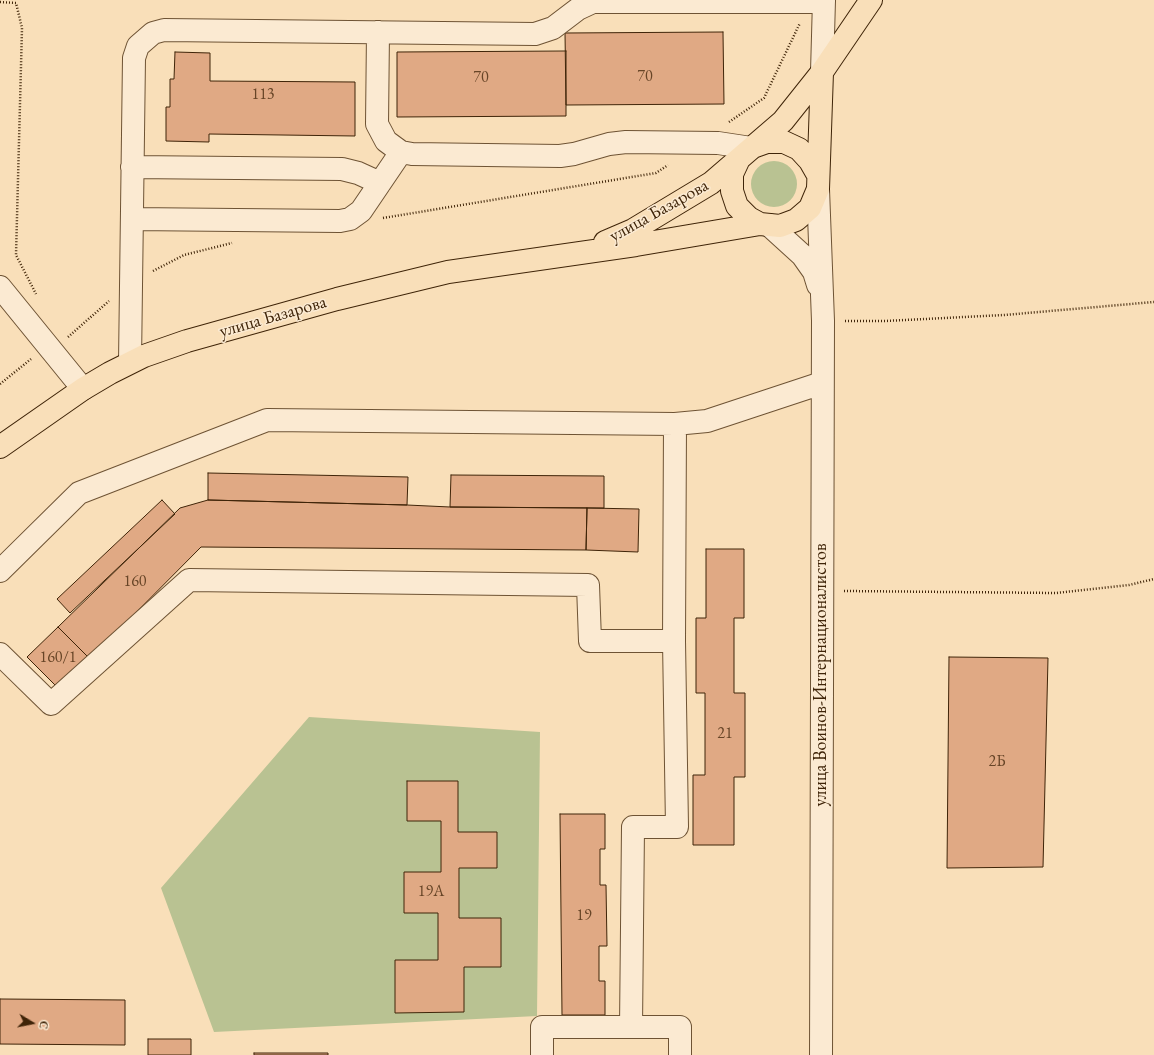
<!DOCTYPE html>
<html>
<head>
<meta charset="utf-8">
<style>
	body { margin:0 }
	#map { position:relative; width:1154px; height:1055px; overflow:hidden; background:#f9dfb9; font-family:"EB Garamond",serif }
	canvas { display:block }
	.north { position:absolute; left:12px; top:1003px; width:40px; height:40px; -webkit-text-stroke:3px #fbead2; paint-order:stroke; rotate:100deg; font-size:11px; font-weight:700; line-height:16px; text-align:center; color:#3f2408 }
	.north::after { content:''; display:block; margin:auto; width:14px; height:18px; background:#3f2408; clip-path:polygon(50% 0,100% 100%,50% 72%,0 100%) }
</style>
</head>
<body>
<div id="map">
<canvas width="1154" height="1055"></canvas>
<div class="north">С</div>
</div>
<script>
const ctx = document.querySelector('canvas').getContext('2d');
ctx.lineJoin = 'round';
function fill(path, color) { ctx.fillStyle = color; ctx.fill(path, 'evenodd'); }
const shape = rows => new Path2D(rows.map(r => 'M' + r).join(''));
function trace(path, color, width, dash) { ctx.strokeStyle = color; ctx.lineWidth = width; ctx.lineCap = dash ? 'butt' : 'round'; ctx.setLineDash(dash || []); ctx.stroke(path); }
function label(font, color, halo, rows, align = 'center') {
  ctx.font = font + ' "EB Garamond",serif'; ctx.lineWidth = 3; ctx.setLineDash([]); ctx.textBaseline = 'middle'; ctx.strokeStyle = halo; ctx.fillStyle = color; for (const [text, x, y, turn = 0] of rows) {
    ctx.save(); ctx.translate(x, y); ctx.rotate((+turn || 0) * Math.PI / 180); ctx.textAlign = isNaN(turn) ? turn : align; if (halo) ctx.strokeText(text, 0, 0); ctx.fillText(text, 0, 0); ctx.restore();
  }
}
const green = shape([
	'751 184a23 23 0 1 1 46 0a23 23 0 1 1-46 0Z',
	[309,717,540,732,537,1016,214,1032,161,888]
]);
const building = shape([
	[723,32,724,104,566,105,565,33,723,32],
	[566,51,566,116,397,117,397,52,566,51],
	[175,52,210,53,210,81,355,82,355,136,209,134,209,142,166,141,166,107,170,107,170,79,174,79,175,52],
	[208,473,408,477,407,505,208,500,208,473],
	[451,475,604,476,604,508,450,507,451,475],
	[162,500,175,514,70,613,57,599,162,500],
	[208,500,407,505,450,507,587,508,586,550,201,547,90,659,58,627,180,508,208,500],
	[587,508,639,509,638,552,586,550,587,508],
	[706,549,744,549,744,618,734,618,734,693,745,693,745,777,734,777,734,845,693,845,693,775,705,775,705,693,696,693,696,618,706,618,706,549],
	[58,627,90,659,59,689,27,657,58,627],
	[949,657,1048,658,1043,867,947,868,949,657],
	[407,781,458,781,458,832,497,832,497,868,459,868,459,918,501,918,501,967,464,967,464,1012,395,1013,395,960,438,960,438,913,404,913,404,872,441,872,441,821,407,821,407,781],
	[560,814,605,814,605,849,600,849,600,885,606,885,607,946,599,946,599,981,605,981,605,1015,562,1015,560,814],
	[0,999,125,1000,125,1045,0,1044,0,999],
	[148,1039,191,1039,191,1055,148,1055,148,1039],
	[254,1053,328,1053,328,1055,254,1055,254,1053]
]);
const path = shape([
	[0,2,16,3,22,28,16,255,36,294],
	[729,122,764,98,800,23],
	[383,218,656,173,668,165],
	[153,271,184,255,232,243],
	[845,321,885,321,1004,315,1154,302],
	[68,337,109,301],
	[0,384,31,359],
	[844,591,1056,593,1129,585,1154,579]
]);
const minor = shape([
	[378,32,377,124,386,141,401,152,412,154,560,156,574,154,609,144,626,142,718,143,751,148],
	[822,72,824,0],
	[132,167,342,169,358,173,380,183],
	[818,189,823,321,821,1055],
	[132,219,340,221,350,219,361,211,401,152],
	[769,225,802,255,814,272,818,285],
	[0,287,83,389],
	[130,362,134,58,138,46,153,33,164,30,535,34,553,28,578,9,593,2,824,2],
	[0,571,79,493,267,420,675,424,707,421,822,383],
	[674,641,675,424],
	[0,654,51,704,189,580,588,585,590,641,674,641,677,827,633,827,631,1027],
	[542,1055,542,1027,680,1027,680,1055]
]);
const major = shape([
	[753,147,767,142,784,142,799,149,810,161,818,175],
	[739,159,732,174,732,191,737,206,749,218,760,224,780,226,796,220,810,208,818,189,822,72],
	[605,242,633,230,711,183,783,121,822,72,871,0],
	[0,447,83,389,110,373,144,356,187,341,337,299,448,272,636,245,760,224]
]);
const numberNames = [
	["70",645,77],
	["70",481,78],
	["113",263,95],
	["160",135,582],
	["160/1",58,658],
	["21",725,734],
	["2Б",997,762],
	["19А",431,892],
	["19",584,916]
];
const streetNames = [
	["улица Базарова",659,211,-29],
	["улица Базарова",273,317,-16],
	["улица Воинов-Интернационалистов",821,675,-90]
];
fill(green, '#b9c292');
fill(building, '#e0a984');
trace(building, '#3f2408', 1);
trace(minor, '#6e5334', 24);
trace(major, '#3f2408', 24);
trace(path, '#3f2408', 2.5, [1, 2]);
trace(minor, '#fbead2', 22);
trace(major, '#f9dfb9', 22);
label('16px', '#674527', null, numberNames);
label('18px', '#3f2408', '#fbead2', streetNames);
</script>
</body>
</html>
